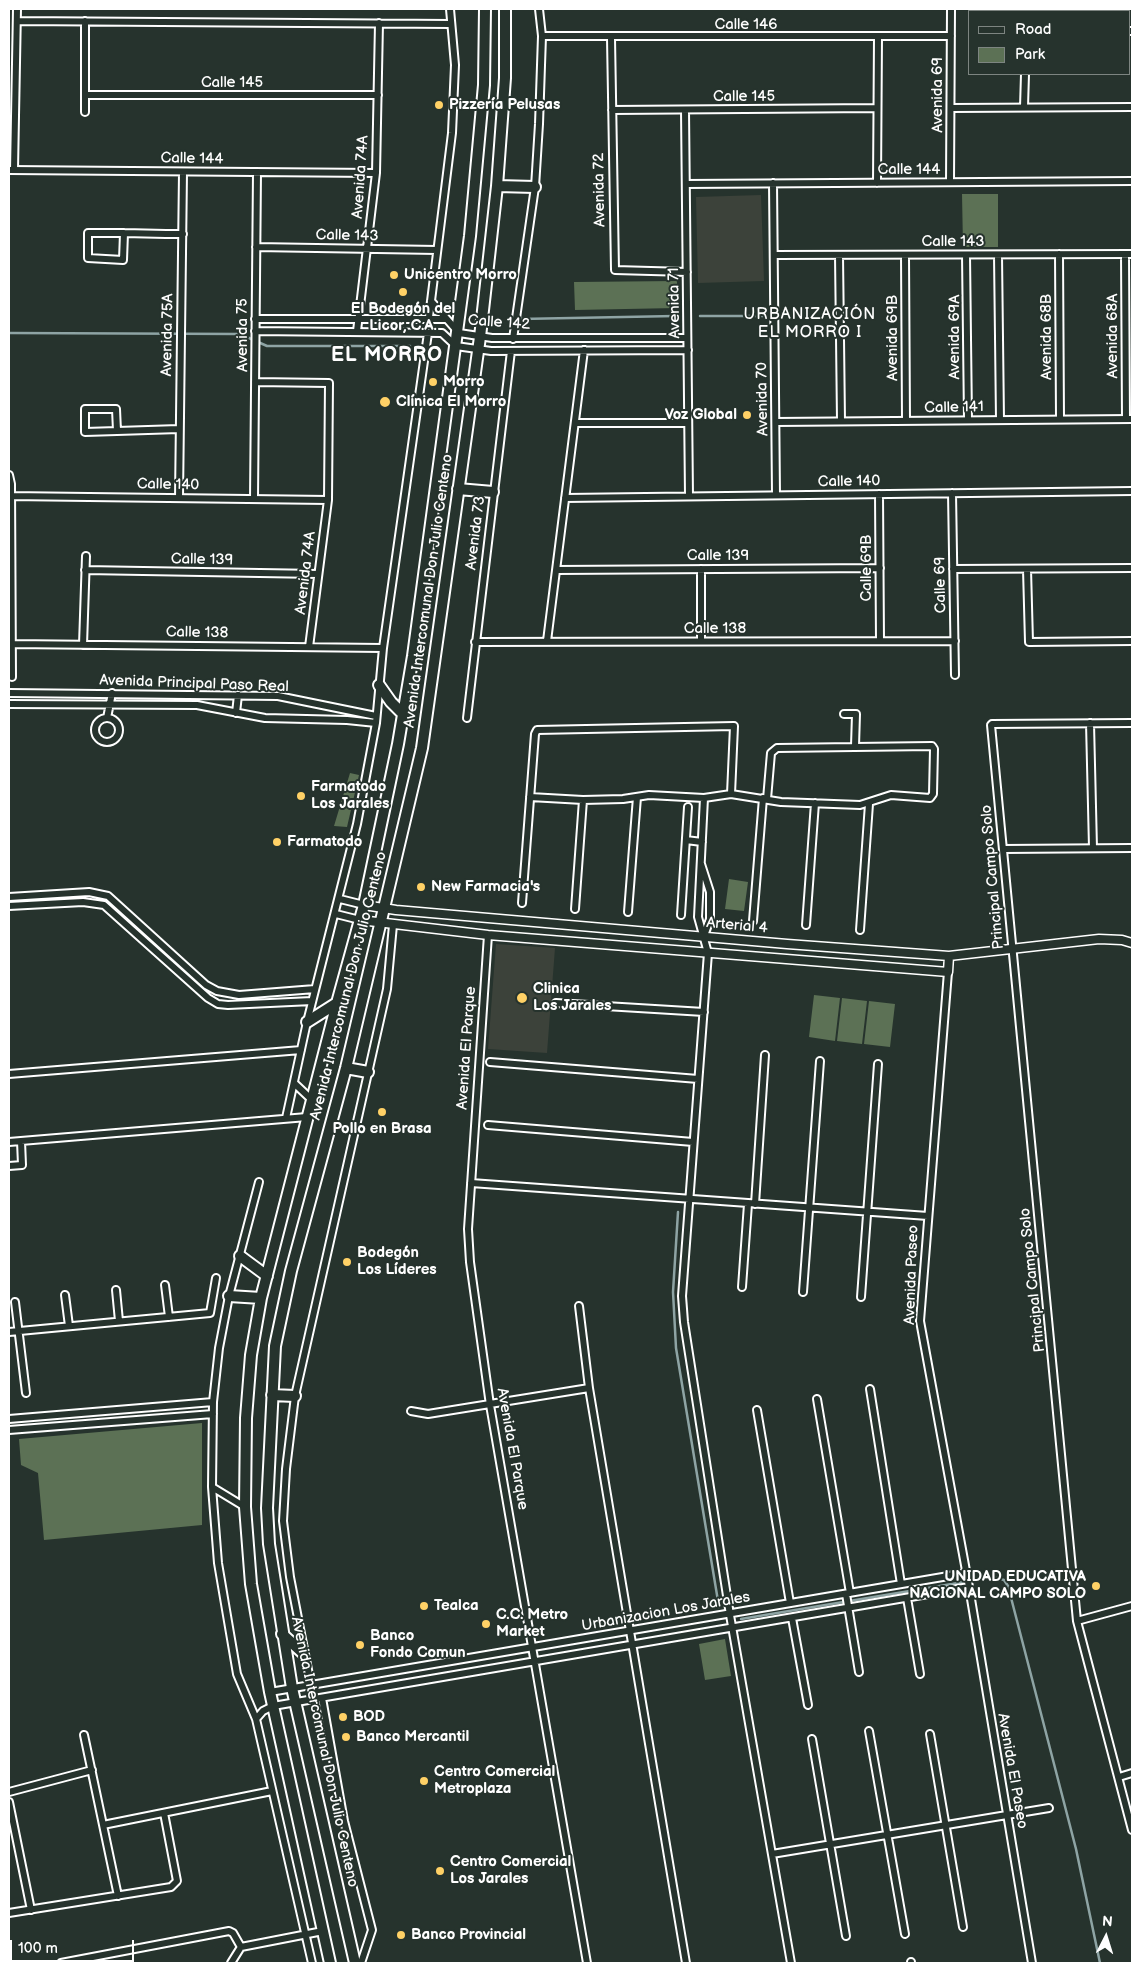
<!DOCTYPE html>
<html>
<head>
<meta charset="utf-8">
<style>
	body { margin:0 }
	#map { position:relative; width:1141px; height:1972px; overflow:hidden; background:#26332d; font-family:"Balsamiq Sans",sans-serif }
	canvas { display:block }
	.frame { position:absolute; inset:0; border:10px solid #fff; pointer-events:none }
	.legend { position:absolute; left:968px; top:10px; width:162px; height:65px; box-sizing:border-box; background:#26332d; border:1px solid #7d8581; margin:0; padding:6px 9px; list-style:none; font-size:15px; color:#fff }
	.legend li { display:flex; align-items:center; gap:10px; height:25px }
	.legend b { width:25px; border:1px solid #7d8581 }
	.north { position:absolute; left:1081px; top:1912px; width:50px; height:50px; -webkit-text-stroke:4px #26332d; paint-order:stroke; rotate:5deg; font-size:14px; font-weight:700; line-height:20px; text-align:center; color:#fff }
	.north::after { content:''; display:block; margin:auto; width:18px; height:22px; background:#fff; clip-path:polygon(50% 0,100% 100%,50% 72%,0 100%) }
	.scale { position:absolute; left:10px; top:1940px; width:124px; height:22px; box-sizing:border-box; border:2px solid #fff; border-top:0; padding-left:6px; font-size:15px; line-height:18px; white-space:nowrap; color:#fff; -webkit-text-stroke:4px #26332d; paint-order:stroke }
</style>
</head>
<body>
<div id="map">
<canvas width="1141" height="1972"></canvas>
<div class="frame"></div>
<ul class="legend">
<li><b style="height:6px;background:#26332d"></b>Road</li>
<li><b style="height:14px;background:#5c7155"></b>Park</li>
</ul>
<div class="north">N</div>
<div class="scale">100 m</div>
</div>
<script>
const ctx = document.querySelector('canvas').getContext('2d');
ctx.lineJoin = 'round';
function fill(path, color) { ctx.fillStyle = color; ctx.fill(path, 'evenodd'); }
const shape = rows => new Path2D(rows.map(r => 'M' + r).join(''));
function trace(path, color, width, dash) { ctx.strokeStyle = color; ctx.lineWidth = width; ctx.lineCap = dash ? 'butt' : 'round'; ctx.setLineDash(dash || []); ctx.stroke(path); }
function label(font, color, halo, rows, align = 'center') {
  ctx.font = font + ' "Balsamiq Sans",sans-serif'; ctx.lineWidth = 4; ctx.setLineDash([]); ctx.textBaseline = 'middle'; ctx.strokeStyle = halo; ctx.fillStyle = color; for (const [text, x, y, turn = 0] of rows) {
    ctx.save(); ctx.translate(x, y); ctx.rotate((+turn || 0) * Math.PI / 180); ctx.textAlign = isNaN(turn) ? turn : align; if (halo) ctx.strokeText(text, 0, 0); ctx.fillText(text, 0, 0); ctx.restore();
  }
}
const built = shape([
	[761,195,764,281,698,283,696,197],
	[496,944,555,948,547,1053,488,1049]
]);
const green = shape([
	[962,194,998,194,998,247,963,247],
	[677,281,677,308,575,310,574,282],
	[350,773,359,775,347,827,334,826],
	[729,879,748,882,744,911,725,909],
	[814,995,840,998,835,1041,809,1037],
	[842,998,867,1001,862,1044,837,1041],
	[869,1001,895,1004,890,1047,864,1044],
	[202,1423,202,1525,44,1540,38,1473,21,1465,19,1439],
	[725,1639,731,1676,705,1680,699,1644]
]);
const stream = shape([
	[700,316,766,316],
	[520,319,675,316],
	[9,333,240,334,267,346,410,346],
	[678,1212,673,1292,676,1348,719,1607],
	[741,1619,994,1577,1004,1580,1008,1586,1076,1849,1100,1963]
]);
const minor = shape([
	[17,21,451,24],
	[1130,31,1132,31],
	[542,36,951,36],
	[611,38,615,270,687,272],
	[85,95,378,95],
	[1024,107,1025,74],
	[951,108,1132,107],
	[612,110,877,108],
	[685,110,689,496],
	[85,112,85,21],
	[9,170,376,173],
	[14,170,17,9],
	[950,182,951,9],
	[773,183,776,495],
	[877,183,878,37],
	[686,184,1132,181],
	[124,233,123,260,88,258,88,233,124,233,166,234,183,234],
	[256,247,437,250],
	[1059,254,1060,419],
	[1125,254,1126,419],
	[774,255,1132,254],
	[839,255,841,421],
	[905,255,906,421],
	[966,255,968,420],
	[998,255,1000,420],
	[431,301,459,333,492,338,687,338],
	[429,317,452,133,455,65,450,9],
	[255,319,444,319],
	[255,331,442,333,456,346,491,351,688,350],
	[357,331,376,173,379,23],
	[513,339,535,187,539,124,542,36,539,9],
	[255,382,329,383,328,500,309,647],
	[776,422,1132,419],
	[575,423,688,423],
	[117,431,116,409,85,409,85,432,117,431,179,429],
	[9,475,11,484,12,677],
	[952,493,955,675],
	[879,494,880,641],
	[9,496,328,500],
	[179,498,183,172],
	[565,498,1132,491],
	[254,499,257,172],
	[701,569,701,641],
	[953,569,1132,568],
	[1027,569,1029,642,1132,641],
	[85,570,318,574],
	[556,570,880,568],
	[547,641,584,350],
	[475,642,955,641],
	[12,644,383,648],
	[83,645,86,556],
	[9,693,278,696,376,716],
	[9,704,197,705,265,718,347,720,376,723],
	[236,713,238,695],
	[844,714,856,714,855,746],
	[107,718,112,693],
	[467,718,511,351],
	'95 730a12 12 0 1 1 24 0a12 12 0 1 1-24 0Z',
	[1090,723,1093,848],
	[1132,723,992,724,991,725,1077,1621,1132,1830],
	[530,797,583,800,623,799,649,795,704,798,731,794,781,802,860,805,891,795,930,798,933,794,934,749,932,746,777,748,771,753,767,799],
	[704,798,698,917,708,953,682,1296,684,1322,730,1615,791,1963],
	[686,840,702,842],
	[1003,849,1132,848],
	[701,864,710,892,710,919,704,936],
	[9,897,89,892,108,896,206,985,217,991,239,995,315,989],
	[340,899,364,905],
	[522,903,535,734,537,730,734,726,731,794],
	[9,906,83,902,104,905,208,998,218,1004,228,1005,312,1001],
	[575,909,583,800],
	[628,912,637,797],
	[336,914,360,920],
	[681,915,688,807],
	[753,921,763,798],
	[806,925,815,803],
	[860,930,869,804],
	[488,935,468,1229,470,1262,490,1405,587,1963],
	[948,972,920,1321,969,1587,1032,1963],
	[556,1003,704,1012],
	[490,1062,698,1079],
	[9,1074,301,1050],
	[294,1083,312,1100],
	[286,1118,307,1022,357,824,376,723,383,648,428,333],
	[488,1125,693,1142],
	[9,1142,307,1117],
	[9,1166,22,1165,21,1141],
	[471,1183,928,1216],
	[755,1204,765,1055],
	[165,1285,169,1317],
	[742,1287,748,1204],
	[116,1290,119,1321],
	[803,1292,820,1061],
	[65,1295,69,1326],
	[861,1297,878,1064],
	[15,1302,26,1393],
	[579,1306,589,1388,686,1963],
	[9,1332,210,1313,216,1278],
	[870,1389,901,1584],
	[817,1399,850,1593],
	[757,1410,790,1603],
	[411,1411,428,1414,589,1388],
	[9,1419,213,1402],
	[9,1430,213,1414],
	[212,1487,218,1563,237,1674,256,1719,312,1963],
	[245,1507,212,1487,213,1402,219,1348,229,1296,259,1182],
	[846,1594,859,1672],
	[907,1598,920,1674],
	[792,1618,808,1705],
	[1077,1621,1132,1606],
	[311,1685,290,1577,283,1521,286,1469,295,1396,387,989,393,925],
	[270,1692,966,1573],
	[322,1698,344,1821,372,1930,361,1963],
	[256,1719,263,1711,273,1706,969,1587],
	[869,1731,905,1934],
	[930,1734,963,1927],
	[84,1735,118,1896],
	[812,1739,846,1936],
	[1119,1777,1132,1773],
	[9,1792,92,1770],
	[9,1802,31,1910],
	[103,1825,272,1791],
	[772,1854,1049,1808],
	[9,1913,171,1887,177,1881,164,1813],
	[911,1962,911,1963],
	[61,1963,229,1931,233,1933,241,1947],
	[231,1963,241,1947,323,1931]
]);
const tertiary = shape([
	[364,905,396,910,787,944,949,956,1099,939,1122,940,1132,943],
	[360,920,488,935,948,972,949,956]
]);
const primary = shape([
	[497,186,535,187],
	[458,489,493,492],
	[379,685,391,702,403,714],
	[307,1022,337,1003],
	[346,1068,368,1072],
	[240,1256,267,1276],
	[229,1296,261,1298],
	[272,1395,295,1396],
	[282,1634,303,1653],
	[330,1963,270,1692,251,1584,245,1507,246,1418,251,1355,261,1298,337,1003,364,905,398,744,413,656,470,236,484,85,485,9],
	[355,1963,292,1688,269,1544,267,1508,275,1346,291,1271,346,1068,422,748,480,337,497,186,505,78,505,9]
]);
const markers = [
	[439,105,5,"#ffd166"],
	[394,275,5,"#ffd166"],
	[403,292,5,"#ffd166"],
	[433,382,5,"#ffd166"],
	[385,402,6,"#ffd166"],
	[747,415,5,"#ffd166"],
	[301,796,5,"#ffd166"],
	[277,842,5,"#ffd166"],
	[421,887,5,"#ffd166"],
	[522,998,6,"#ffd166"],
	[382,1112,5,"#ffd166"],
	[347,1262,5,"#ffd166"],
	[1096,1586,5,"#ffd166"],
	[424,1606,5,"#ffd166"],
	[486,1624,5,"#ffd166"],
	[360,1645,5,"#ffd166"],
	[343,1717,5,"#ffd166"],
	[346,1737,5,"#ffd166"],
	[424,1781,5,"#ffd166"],
	[440,1871,5,"#ffd166"],
	[401,1935,5,"#ffd166"]
];
const streetNames = [
	["Calle 146",746,25],
	["Calle 145",232,83],
	["Avenida 69",938,95,-90],
	["Calle 145",744,97],
	["Calle 144",192,159,1],
	["Calle 144",909,170],
	["Avenida 74A",361,177,-86],
	["Avenida 72",600,190,-91],
	["Calle 143",347,236,1],
	["Calle 143",953,242],
	["Avenida 71",675,303,-91],
	["Calle 142",499,323,4],
	["Avenida 75A",168,335,-89],
	["Avenida 75",243,335,-90],
	["Avenida 68A",1113,336,-90],
	["Avenida 69A",955,337,-90],
	["Avenida 68B",1047,337,-90],
	["Avenida 69B",893,338,-90],
	["Avenida 70",763,399,-91],
	["Calle 141",954,408,-1],
	["Calle 140",849,482,-1],
	["Calle 140",168,485,1],
	["Avenida 73",476,533,-83],
	["Calle 139",718,556],
	["Calle 139",202,560,1],
	["Calle 69B",867,568,-90],
	["Avenida 74A",306,573,-83],
	["Calle 69",941,585,-91],
	["Avenida Intercomunal Don Julio Centeno",429,591,-82],
	["Calle 138",715,629],
	["Calle 138",197,633,1],
	["Avenida Principal Paso Real",194,684,2],
	["Principal Campo Solo",993,877,-95],
	["Arterial 4",737,926,5],
	["Avenida Intercomunal Don Julio Centeno",349,986,-76],
	["Avenida El Parque",467,1048,-86],
	["Avenida Paseo",912,1275,-88],
	["Principal Campo Solo",1033,1280,-96],
	["Avenida El Parque",512,1449,80],
	["Urbanizacion Los Jarales",666,1612,-10],
	["Avenida Intercomunal Don Julio Centeno",324,1752,78],
	["Avenida El Paseo",1012,1771,80]
];
const poiNames = [
	["Pizzería Pelusas",449,105],
	["Unicentro Morro",404,275],
	["El Bodegón del",403,309,"center"],
	["Licor, C.A.",403,326,"center"],
	["Morro",443,382],
	["Clínica El Morro",396,402],
	["Voz Global",737,415,"right"],
	["Farmatodo",311,787],
	["Los Jarales",311,804],
	["Farmatodo",287,842],
	["New Farmacia's",431,887],
	["Clinica",533,989],
	["Los Jarales",533,1006],
	["Pollo en Brasa",382,1129,"center"],
	["Bodegón",357,1253],
	["Los Líderes",357,1270],
	["UNIDAD EDUCATIVA",1086,1577,"right"],
	["NACIONAL CAMPO SOLO",1086,1594,"right"],
	["Tealca",434,1606],
	["C.C. Metro",496,1615],
	["Market",496,1632],
	["Banco",370,1636],
	["Fondo Comun",370,1653],
	["BOD",353,1717],
	["Banco Mercantil",356,1737],
	["Centro Comercial",434,1772],
	["Metroplaza",434,1789],
	["Centro Comercial",450,1862],
	["Los Jarales",450,1879],
	["Banco Provincial",411,1935]
];
const neighbourhoodNames = [
	["URBANIZACIÓN",810,315],
	["EL MORRO I",810,333]
];
const districtNames = [
	["EL MORRO",387,356]
];
fill(built, '#3c423a');
fill(green, '#5c7155');
trace(stream, '#8ea4a4', 2.5);
trace(minor, '#fff', 10);
trace(tertiary, '#fff', 11);
trace(primary, '#fff', 14);
trace(minor, '#26332d', 6);
trace(tertiary, '#26332d', 8);
trace(primary, '#26332d', 10);
for (const [x, y, r, color] of markers) { const dot = new Path2D(); dot.arc(x, y, r, 0, 2 * Math.PI); ctx.fillStyle = color; ctx.fill(dot); trace(dot, '#26332d', 2); }
label('15px', '#fff', '#26332d', streetNames);
label('bold 15px', '#fff', '#26332d', poiNames, 'left');
ctx.letterSpacing = '1px';
label('16px', '#fff', '#26332d', neighbourhoodNames);
ctx.letterSpacing = '0px';
ctx.letterSpacing = '1px';
label('bold 20px', '#fff', '#26332d', districtNames);
ctx.letterSpacing = '0px';
</script>
</body>
</html>
